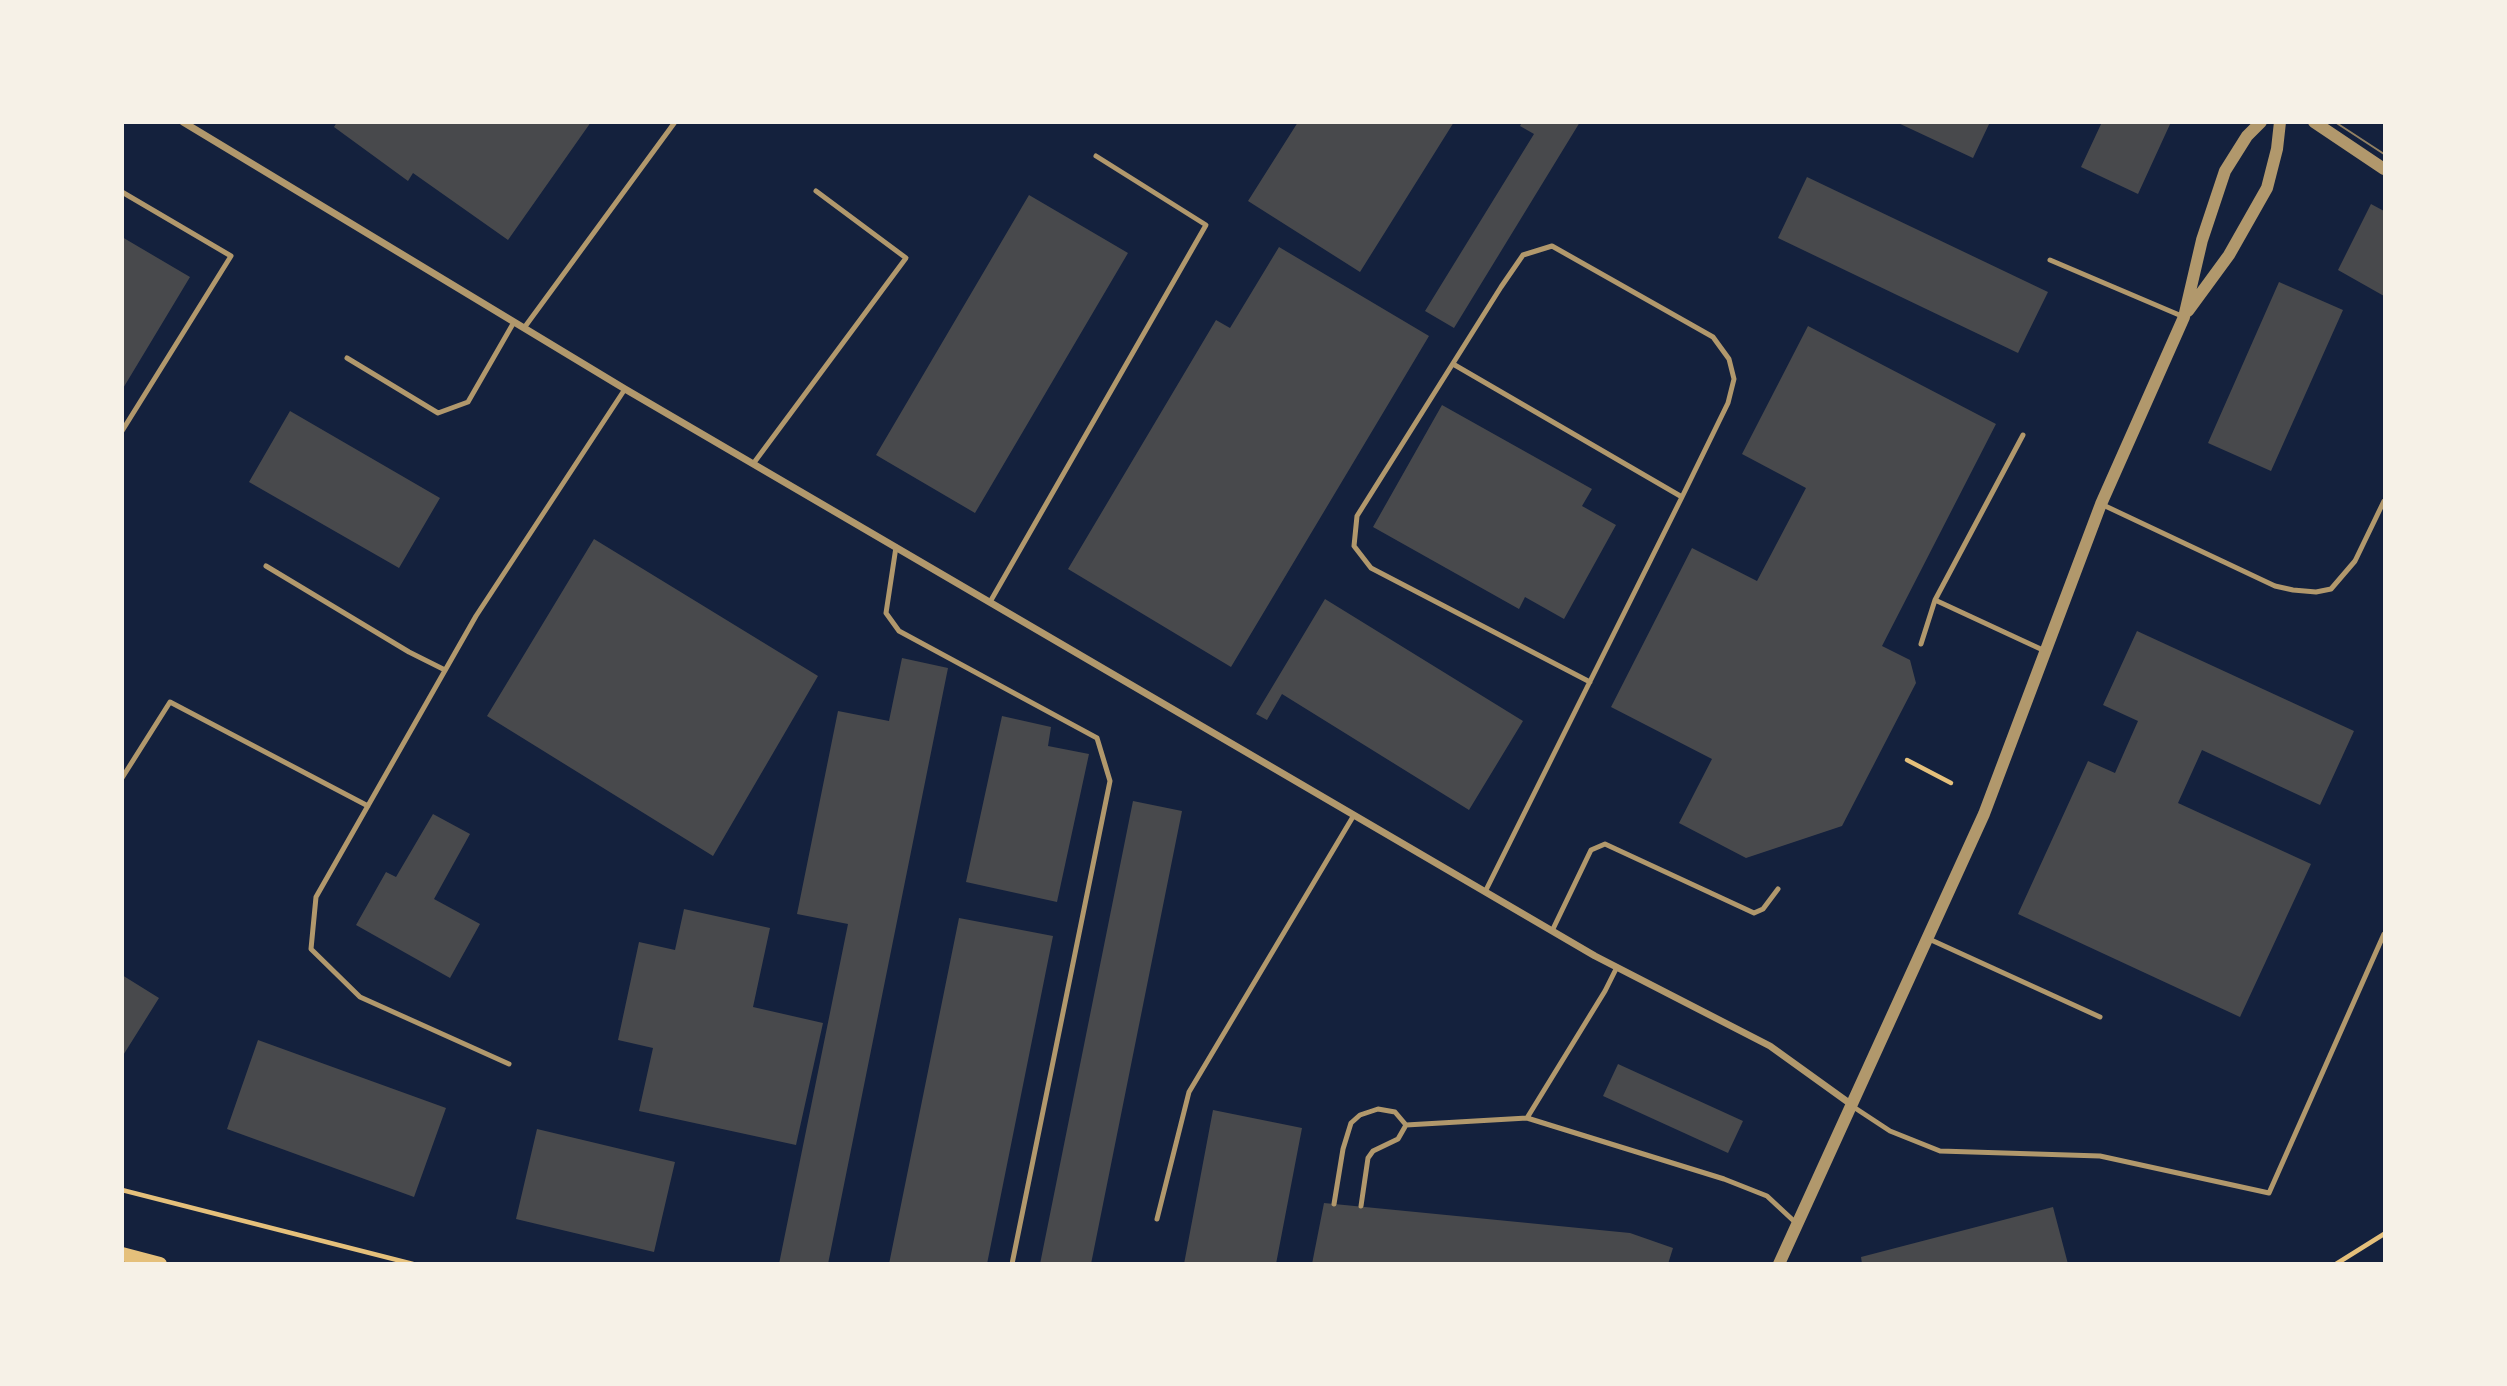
<!DOCTYPE html>
<html>
<head>
<meta charset="utf-8">
<style>
	body { margin:0 }
	#map { position:relative; width:2507px; height:1386px; overflow:hidden; background:#14213d; font-family:"Fira Sans Condensed",sans-serif }
	canvas { display:block }
	.frame { position:absolute; inset:0; border:124px solid #f6f1e7; pointer-events:none }
</style>
</head>
<body>
<div id="map">
<canvas width="2507" height="1386"></canvas>
<div class="frame"></div>
</div>
<script>
const ctx = document.querySelector('canvas').getContext('2d');
ctx.lineJoin = 'round';
function fill(path, color) { ctx.fillStyle = color; ctx.fill(path, 'evenodd'); }
const shape = rows => new Path2D(rows.map(r => 'M' + r).join(''));
function trace(path, color, width, dash) { ctx.strokeStyle = color; ctx.lineWidth = width; ctx.lineCap = dash ? 'butt' : 'round'; ctx.setLineDash(dash || []); ctx.stroke(path); }
const building = shape([
	[337,122,591,122,508,240,413,173,408,181,334,127],
	[1298,122,1454,122,1360,272,1248,201],
	[1522,122,1580,122,1454,328,1425,311,1534,134,1520,126],
	[1896,122,1990,122,1973,158],
	[2102,122,2171,122,2138,194,2081,167],
	[1807,177,2048,292,2018,353,1778,238],
	[1029,195,1128,253,975,513,876,455],
	[2371,204,2384,211,2384,296,2338,270],
	[122,237,190,277,122,390],
	[1279,247,1429,336,1231,667,1068,569,1216,320,1230,328],
	[2279,282,2343,310,2271,471,2208,443],
	[1808,326,1996,424,1882,646,1910,660,1916,683,1842,826,1746,858,1679,823,1712,759,1611,707,1692,548,1757,581,1806,488,1742,454],
	[1442,405,1592,489,1582,506,1616,525,1564,619,1525,597,1519,609,1373,527],
	[290,411,440,498,399,568,249,482],
	[594,539,818,676,713,856,487,716],
	[1325,599,1523,721,1469,810,1282,694,1267,720,1256,714],
	[2137,631,2354,731,2320,805,2202,750,2178,803,2311,864,2240,1017,2018,914,2088,761,2115,773,2138,721,2103,705],
	[902,658,948,668,828,1264,779,1264,848,924,797,914,838,711,889,721],
	[1002,716,1051,727,1048,746,1089,754,1057,902,966,882],
	[1133,801,1182,811,1091,1264,1040,1264],
	[433,814,470,834,434,899,480,924,450,978,356,925,386,872,396,877],
	[684,909,770,928,753,1007,823,1023,796,1145,639,1111,653,1048,618,1040,639,942,675,950],
	[959,918,1053,936,987,1264,889,1264],
	[122,975,159,998,122,1057],
	[258,1040,446,1108,414,1197,227,1129],
	[1618,1064,1743,1121,1728,1153,1603,1096],
	[1213,1110,1302,1128,1276,1264,1184,1264],
	[537,1129,675,1162,654,1252,516,1219],
	[1324,1203,1630,1233,1673,1248,1668,1264,1312,1264],
	[2053,1207,2068,1264,1862,1264,1861,1257]
]);
const path = shape([
	[1907,760,1951,783],
	[122,1190,413,1264],
	[2336,1264,2384,1234]
]);
const service = shape([
	[122,192,231,256,122,431],
	[2050,260,2184,317],
	[524,328,675,122],
	[347,358,438,413,468,402,514,322],
	[1453,364,1682,497],
	[753,464,906,258,816,191],
	[2101,504,2275,586,2293,590,2316,592,2331,589,2355,561,2384,501],
	[896,547,886,613,899,631,1097,738,1110,781,1012,1264],
	[266,566,409,652,445,670],
	[1935,600,2045,651],
	[990,602,1206,225,1096,156],
	[1921,644,1935,600,2023,435],
	[122,778,170,702,368,806],
	[1485,892,1682,497,1728,403,1734,379,1729,359,1713,337,1552,246,1523,255,1501,287,1357,516,1354,546,1371,568,1590,682],
	[1552,931,1591,850,1605,844,1754,913,1763,909,1778,889],
	[1929,939,2100,1017],
	[509,1064,360,997,311,949,316,897,476,616,625,389],
	[1852,1106,1890,1131,1940,1151,2100,1156,2269,1193,2384,934],
	[1527,1118,1605,991,1617,967],
	[1406,1125,1527,1118,1724,1179,1767,1196,1796,1223],
	[1334,1204,1343,1149,1351,1123,1360,1115,1378,1109,1395,1112,1406,1125],
	[1361,1206,1368,1158,1373,1151,1398,1139,1406,1125],
	[1157,1219,1189,1092,1354,815]
]);
const minor = shape([
	[183,122,625,389,1595,956,1770,1046,1852,1105]
]);
const tertiary = shape([
	[2314,122,2384,169],
	[2188,311,2229,255,2267,188,2277,149,2280,122],
	[1779,1264,1984,814,2101,504,2184,317,2202,240,2225,171,2247,136,2261,122]
]);
const secondary = shape([
	[122,1254,160,1264]
]);
const tram = shape([
	[2335,122,2384,154]
]);
fill(building, '#48494c');
trace(path, '#e5c07b', 4.5);
trace(service, '#b1986c', 5);
trace(minor, '#b1986c', 7);
trace(tertiary, '#b1986c', 12);
trace(secondary, '#e5c07b', 14);
trace(tram, '#918062', 2);
</script>
</body>
</html>
